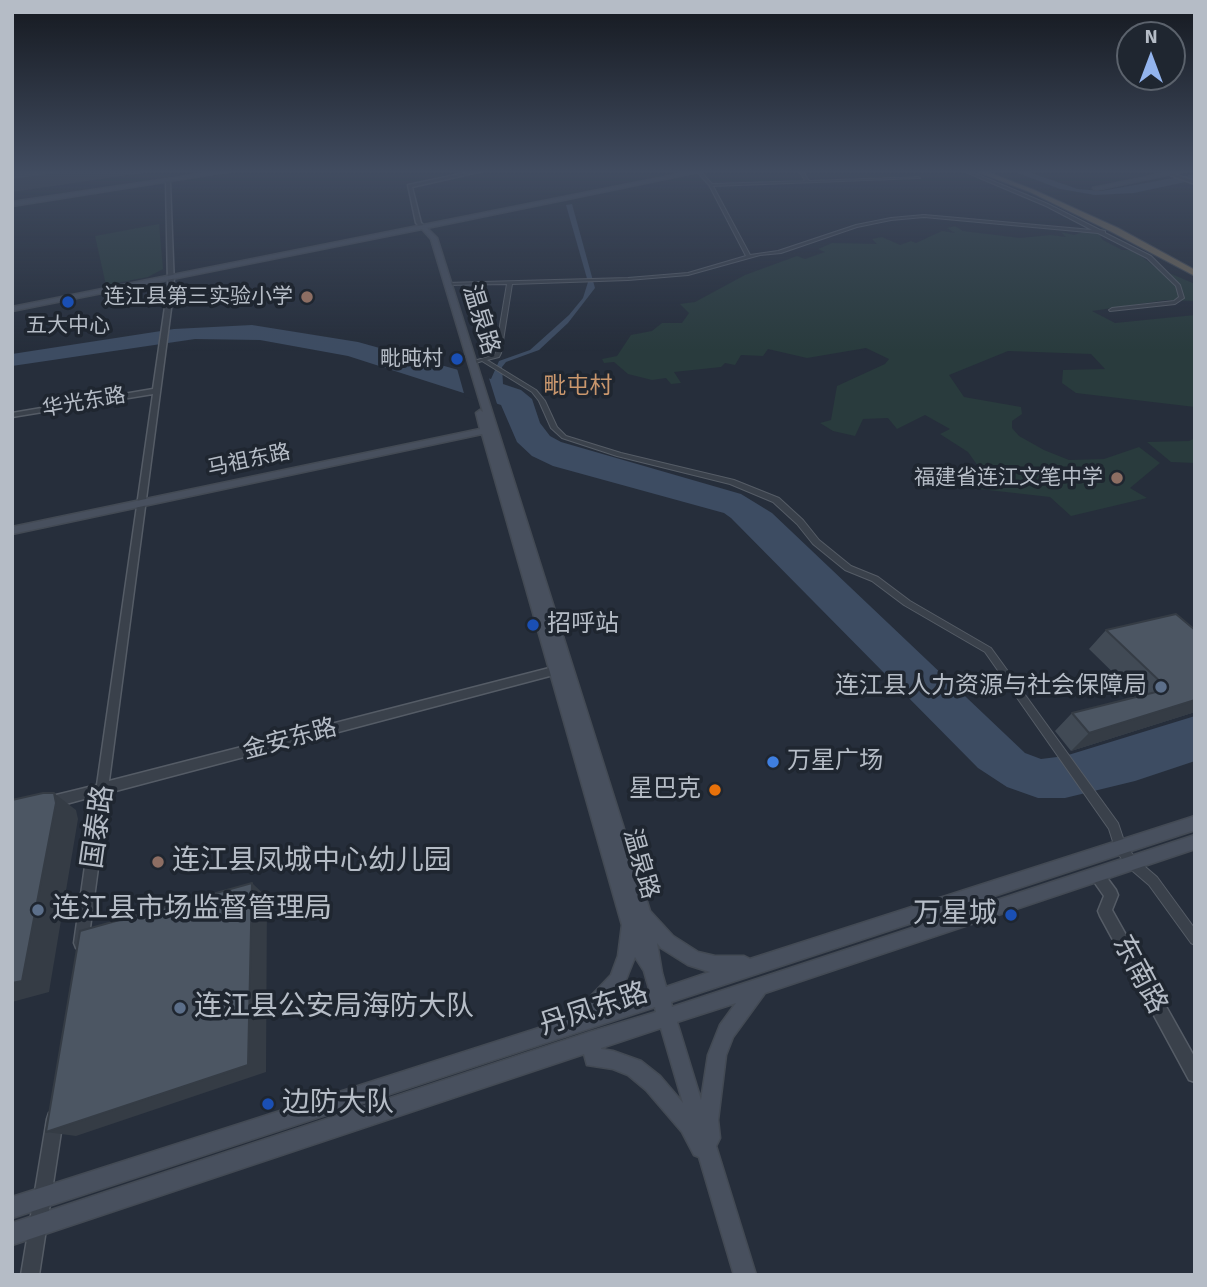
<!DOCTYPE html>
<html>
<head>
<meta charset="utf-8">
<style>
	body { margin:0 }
	#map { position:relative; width:1207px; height:1287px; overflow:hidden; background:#262e3b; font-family:Signika,sans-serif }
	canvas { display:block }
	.frame { position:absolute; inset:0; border:14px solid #b5bcc6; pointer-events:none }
	.north { position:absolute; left:1116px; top:21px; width:70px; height:70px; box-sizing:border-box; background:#1f2630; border:2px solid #5b626c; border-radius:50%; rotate:0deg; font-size:19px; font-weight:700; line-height:28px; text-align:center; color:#b5bcc6 }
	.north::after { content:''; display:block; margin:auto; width:24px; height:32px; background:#93b4ed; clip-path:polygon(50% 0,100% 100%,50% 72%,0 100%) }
</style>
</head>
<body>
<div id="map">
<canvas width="1207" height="1287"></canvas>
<div class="frame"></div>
<div class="north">N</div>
</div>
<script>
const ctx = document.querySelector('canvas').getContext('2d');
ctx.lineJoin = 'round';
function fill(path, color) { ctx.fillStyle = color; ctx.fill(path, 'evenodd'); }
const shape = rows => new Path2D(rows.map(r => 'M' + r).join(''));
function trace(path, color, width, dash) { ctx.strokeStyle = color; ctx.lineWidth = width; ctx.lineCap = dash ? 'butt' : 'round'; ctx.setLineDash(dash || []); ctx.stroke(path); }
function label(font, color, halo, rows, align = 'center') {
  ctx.font = font + ' Signika,"Noto Sans SC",sans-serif'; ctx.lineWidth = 7; ctx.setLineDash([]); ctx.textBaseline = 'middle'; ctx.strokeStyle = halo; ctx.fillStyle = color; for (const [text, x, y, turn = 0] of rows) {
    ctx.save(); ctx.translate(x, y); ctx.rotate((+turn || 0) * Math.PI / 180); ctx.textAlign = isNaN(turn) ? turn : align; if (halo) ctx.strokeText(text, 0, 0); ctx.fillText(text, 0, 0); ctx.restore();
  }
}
const green = shape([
	[159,224,163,269,148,277,106,285,95,236],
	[955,226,963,231,1020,238,1051,235,1066,237,1061,232,1074,235,1083,232,1073,229,1092,229,1106,235,1100,236,1103,240,1122,250,1133,250,1155,267,1195,284,1195,301,1166,300,1092,311,1115,323,1195,315,1195,407,1076,393,1062,383,1063,370,1105,369,1091,354,1008,351,949,375,964,397,1021,407,1022,414,1012,421,1012,428,1019,436,1044,450,1069,460,1104,459,1139,447,1160,463,1130,488,1147,498,1071,516,1050,497,979,489,980,469,968,452,940,434,950,429,925,415,897,429,888,418,863,419,855,436,833,431,820,423,831,420,837,386,885,364,889,359,866,348,807,358,768,349,763,356,741,355,735,365,725,363,721,367,674,372,681,383,671,384,666,378,652,380,628,374,614,362,604,363,602,359,617,356,631,335,652,331,662,323,682,323,689,313,680,304,695,302,745,275,797,256,805,259,825,252,818,249,832,243,877,244,872,239,882,237,900,245,911,241,916,243,942,231,955,233,947,228],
	[1195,438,1195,463,1171,462,1147,442,1189,441]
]);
const water = shape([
	[1012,171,1026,171,1078,189,1101,191,1195,174,1195,180,1134,193,1095,195,1060,189],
	[572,204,595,288,568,323,539,350,506,362,502,367,503,384,521,390,532,399,540,423,550,436,561,442,741,494,772,513,1025,753,1041,759,1065,756,1195,716,1195,761,1135,781,1065,798,1038,798,1007,787,978,768,731,518,724,513,553,466,532,456,517,442,501,405,348,356,260,340,195,339,12,366,12,354,174,329,252,325,358,342,491,379,499,361,530,350,569,315,583,298,588,282,566,205]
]);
const pier = shape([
	[456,365,488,375,498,407,465,397]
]);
const minor = shape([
	[799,171,803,171,809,181,918,177,920,178,713,186,750,255,778,251,856,225,891,218,924,215,1092,230,1046,206,963,171,969,171,1048,204,1100,230,1105,231,1105,233,1151,256,1180,285,1184,298,1175,304,1110,311,1109,310,1112,308,1174,301,1179,297,1176,286,1147,258,1098,233,924,217,891,220,857,227,781,253,760,255,688,275,628,280,512,284,501,353,499,357,487,360,536,390,545,401,557,427,566,436,621,453,734,480,779,498,803,520,819,540,851,566,878,577,910,601,991,648,1118,823,1125,844,1136,859,1157,877,1195,929,1195,945,1191,943,1149,885,1128,867,1116,851,1109,829,985,652,904,605,872,581,845,570,813,544,797,524,773,502,730,484,617,456,562,438,551,428,539,401,532,392,482,361,473,364,470,362,495,355,507,284,448,285,446,284,446,283,628,278,688,273,746,256,709,185,699,174,702,173,712,184,805,181,799,171]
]);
const tertiary = shape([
	[474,171,483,171,412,187,421,223,427,228,422,229,416,223,408,185,474,171],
	[1170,173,1195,181,1195,184,1170,175,1170,173],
	[168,181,170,182,174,286,109,781,561,665,565,666,566,669,565,672,561,673,108,793,88,943,86,948,81,950,76,948,74,943,95,796,48,809,44,807,42,803,44,799,48,797,97,785,153,394,12,417,12,413,153,389,168,286,166,182,168,181],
	[1097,869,1102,871,1116,890,1118,895,1112,910,1195,1058,1195,1082,1189,1080,1100,916,1098,911,1104,896,1090,876,1092,871,1097,869],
	[55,1111,61,1113,63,1119,39,1275,21,1275,47,1119,49,1113,55,1111]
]);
const secondary = shape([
	[220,171,233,171,12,206,12,202,220,171],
	[694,171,704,171,427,228,437,238,650,911,673,936,698,952,715,956,744,956,750,959,1195,816,1195,830,671,1002,672,1007,1195,835,1195,849,765,993,733,1037,726,1055,718,1120,720,1138,716,1146,756,1275,734,1275,699,1157,694,1155,682,1132,646,1090,628,1075,613,1069,587,1065,584,1054,12,1245,12,1223,590,1032,656,1012,655,1007,12,1218,12,1197,570,1018,611,975,618,956,622,925,482,434,12,534,12,527,480,429,476,413,480,410,483,412,431,239,422,229,12,311,12,307,694,171],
	[657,943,661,948,688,965,710,972,666,987,662,973,657,943],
	[635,957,644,971,650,992,605,1006,623,987,635,957],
	[736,1003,720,1025,708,1055,701,1100,677,1022,736,1003],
	[661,1028,683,1103,660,1076,641,1061,613,1051,601,1049,601,1048,661,1028],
	[1175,171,1186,171,1096,190,1093,188,1175,171]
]);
const motorway = shape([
	[975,171,985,171,1034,190,1118,228,1195,270,1195,276,1112,232,1030,192,975,171]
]);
const wall = shape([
	[1106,630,1195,630,1195,712,1071,751,1055,731,1072,713,1137,696,1089,649]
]);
const shadedWall = shape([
	[75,171,158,171,12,192,12,180],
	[1195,700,1195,712,1071,751,1089,733],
	[54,793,76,810,78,819,49,992,12,1002,12,983],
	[252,883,267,897,266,1072,76,1136,46,1132]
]);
const building = shape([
	[12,171,75,171,12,180,12,171],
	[1176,614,1195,630,1195,700,1089,733,1072,713,1168,689,1106,630,1176,614],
	[43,793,54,793,56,803,22,981,12,983,12,800,43,793],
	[252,883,248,1065,46,1132,80,931,252,883]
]);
const markers = [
	[307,297,7,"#8d6e63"],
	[68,302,7,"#1a4fb4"],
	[457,359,7,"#1a4fb4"],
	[1117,478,7,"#8d6e63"],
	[533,625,7,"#1a4fb4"],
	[1161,687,7,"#5c6f8a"],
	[773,762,7,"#3f7fe0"],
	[715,790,7,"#e8710a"],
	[158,862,7,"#8d6e63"],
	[38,910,7,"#5c6f8a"],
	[1011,915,7,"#1a4fb4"],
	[180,1008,7,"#5c6f8a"],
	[268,1104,7,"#1a4fb4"]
];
const farPoinames = [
	["连江县第三实验小学",293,297],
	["五大中心",68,326,"center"],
	["毗旽村",443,359],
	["福建省连江文笔中学",1103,478]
];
const farStreetnames = [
	["华光东路",84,403,-10],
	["马祖东路",249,461,-12]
];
const farQuarternames = [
	["毗屯村",578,387]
];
const streetNames = [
	["温泉路",480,320,73],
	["金安东路",290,740,-15],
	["温泉路",640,864,74]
];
const poiNames = [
	["招呼站",547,625],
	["连江县人力资源与社会保障局",1147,687,"right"],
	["万星广场",787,762],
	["星巴克",701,790,"right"]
];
const nearStreetnames = [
	["国泰路",99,827,-82],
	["东南路",1139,975,62],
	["丹凤东路",594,1010,-18]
];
const nearPoinames = [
	["连江县凤城中心幼儿园",172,862],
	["连江县市场监督管理局",52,910],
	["万星城",997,915,"right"],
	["连江县公安局海防大队",194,1008],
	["边防大队",282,1104]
];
fill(green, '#293b3d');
fill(water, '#3d4c62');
fill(pier, '#262e3b');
trace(minor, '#555c66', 2);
trace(tertiary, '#555c66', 3);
trace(secondary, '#434a54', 3);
trace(motorway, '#424953', 2);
fill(minor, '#3a414b');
fill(tertiary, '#3a414b');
fill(secondary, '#48505e');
fill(motorway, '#706757');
fill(wall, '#414a55');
fill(shadedWall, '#353c45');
fill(building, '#4c5663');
trace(building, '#353c45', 2);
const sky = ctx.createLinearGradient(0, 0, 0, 351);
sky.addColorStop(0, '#151920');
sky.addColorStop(0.49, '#414c60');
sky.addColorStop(1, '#414c6000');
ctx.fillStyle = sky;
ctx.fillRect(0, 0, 1207, 351);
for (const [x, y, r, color] of markers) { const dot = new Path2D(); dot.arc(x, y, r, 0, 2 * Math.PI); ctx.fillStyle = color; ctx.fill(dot); trace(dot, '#1f2630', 2.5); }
label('21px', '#b5bcc6', '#1f2630', farPoinames, 'right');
label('21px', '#b5bcc6', '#1f2630', farStreetnames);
label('23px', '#ca976d', '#1f2630', farQuarternames);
label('24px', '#b5bcc6', '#1f2630', streetNames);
label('24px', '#b5bcc6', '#1f2630', poiNames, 'left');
label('28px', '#b5bcc6', '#1f2630', nearStreetnames);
label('28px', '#b5bcc6', '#1f2630', nearPoinames, 'left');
</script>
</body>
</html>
